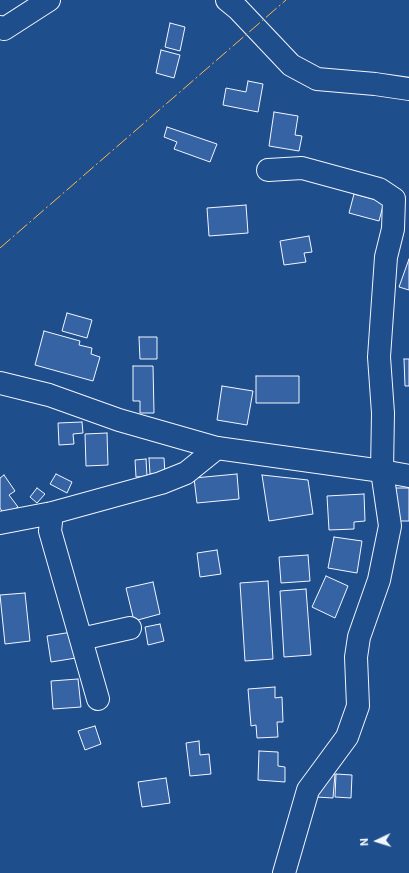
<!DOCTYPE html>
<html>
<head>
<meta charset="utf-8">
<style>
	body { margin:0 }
	#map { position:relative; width:409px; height:873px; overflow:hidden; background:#1f4e8c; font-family:Roboto,sans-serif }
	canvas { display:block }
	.north { position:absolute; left:357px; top:821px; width:40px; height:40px; -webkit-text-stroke:3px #1f4e8c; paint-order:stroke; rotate:266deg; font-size:11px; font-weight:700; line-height:16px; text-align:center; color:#f2f6ff }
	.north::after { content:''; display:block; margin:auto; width:14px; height:18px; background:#f2f6ff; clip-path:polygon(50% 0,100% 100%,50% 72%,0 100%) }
</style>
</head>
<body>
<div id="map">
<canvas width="409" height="873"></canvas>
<div class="north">N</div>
</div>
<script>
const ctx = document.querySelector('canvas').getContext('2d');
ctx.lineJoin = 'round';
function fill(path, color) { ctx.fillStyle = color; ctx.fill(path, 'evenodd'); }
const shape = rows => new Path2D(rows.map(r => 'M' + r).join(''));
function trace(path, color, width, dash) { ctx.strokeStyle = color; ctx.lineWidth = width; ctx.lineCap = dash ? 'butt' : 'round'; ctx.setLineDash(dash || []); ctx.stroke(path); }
const building = shape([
	[170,23,185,27,180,51,165,47,170,23],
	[161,50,180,55,174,78,156,73,161,50],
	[248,81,263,84,258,112,223,105,226,88,246,92,248,81],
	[274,112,298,116,295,135,302,136,299,151,269,146,274,112],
	[167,127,217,144,210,162,174,149,177,142,164,137,167,127],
	[354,194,384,202,379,221,349,213,354,194],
	[246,205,248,233,209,236,207,208,246,205],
	[309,236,312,252,304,253,306,262,284,265,280,241,309,236],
	[409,259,409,290,399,287,409,259],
	[67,313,92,320,87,338,62,331,67,313],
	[44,331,80,341,79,345,92,348,91,354,100,357,93,381,35,365,44,331],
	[139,337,157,337,157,359,140,359,139,337],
	[404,359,409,359,409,386,405,386,404,359],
	[133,366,153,366,154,413,140,413,140,401,133,401,133,366],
	[256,376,299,376,299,403,256,403,256,376],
	[222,386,253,391,247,425,217,420,222,386],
	[82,422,83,433,73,434,74,444,59,445,58,423,82,422],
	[107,433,108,465,86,466,85,434,107,433],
	[149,458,164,458,165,474,150,474,149,458],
	[146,459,147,476,136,477,135,460,146,459],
	[56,474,72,482,67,493,50,484,56,474],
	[237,474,239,499,197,503,194,478,237,474],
	[4,475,15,491,9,495,18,507,5,516,0,508,0,478,4,475],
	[262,475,308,480,313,514,269,521,262,475],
	[37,488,45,494,37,503,30,497,37,488],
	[392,488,409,488,409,521,392,521,392,488],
	[364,494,365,521,354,522,354,529,329,530,327,496,364,494],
	[334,537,362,541,357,573,328,568,334,537],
	[217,550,221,574,200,577,197,553,217,550],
	[308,555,310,581,281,583,279,557,308,555],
	[326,576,348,586,335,618,312,607,326,576],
	[268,581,273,659,245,661,240,583,268,581],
	[153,582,160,614,134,621,126,588,153,582],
	[306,589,311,655,284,657,280,591,306,589],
	[25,593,30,641,5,644,0,595,25,593],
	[160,624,164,641,148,645,145,627,160,624],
	[72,632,76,658,51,662,47,636,72,632],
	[78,679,81,707,53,709,51,681,78,679],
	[275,687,275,698,282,697,283,722,277,722,278,737,257,738,256,725,251,726,248,689,275,687],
	[95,726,101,744,85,750,78,731,95,726],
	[199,741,200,755,209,754,211,774,190,776,186,743,199,741],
	[259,751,278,752,278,766,285,767,285,782,258,780,259,751],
	[326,774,335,774,333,798,316,797,326,774],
	[336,774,352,775,351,798,335,797,336,774],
	[166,778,170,803,142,807,138,782,166,778]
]);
const minor = shape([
	[227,0,238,9,291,65,317,79,375,84,409,89],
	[0,27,4,29,49,0],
	[268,170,302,168,379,189,394,199,393,229,386,257,379,357,383,413,382,471,390,526,379,580,359,637,356,657,358,706,347,737,308,790,284,873],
	[52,513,50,531,98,699],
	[0,523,52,513,161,483,186,473,217,448],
	[81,639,130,628]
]);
const major = shape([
	[0,383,49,395,119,420,217,448,382,471,409,476]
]);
const power = shape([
	[0,248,286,0]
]);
fill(building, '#3563a3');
trace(building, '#f2f6ff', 1);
trace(minor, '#f2f6ff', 24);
trace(major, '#f2f6ff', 24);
trace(minor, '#1f4e8c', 22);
trace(major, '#1f4e8c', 22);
trace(power, '#ffb74d', 1, [14, 3, 2, 3]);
</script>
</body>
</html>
